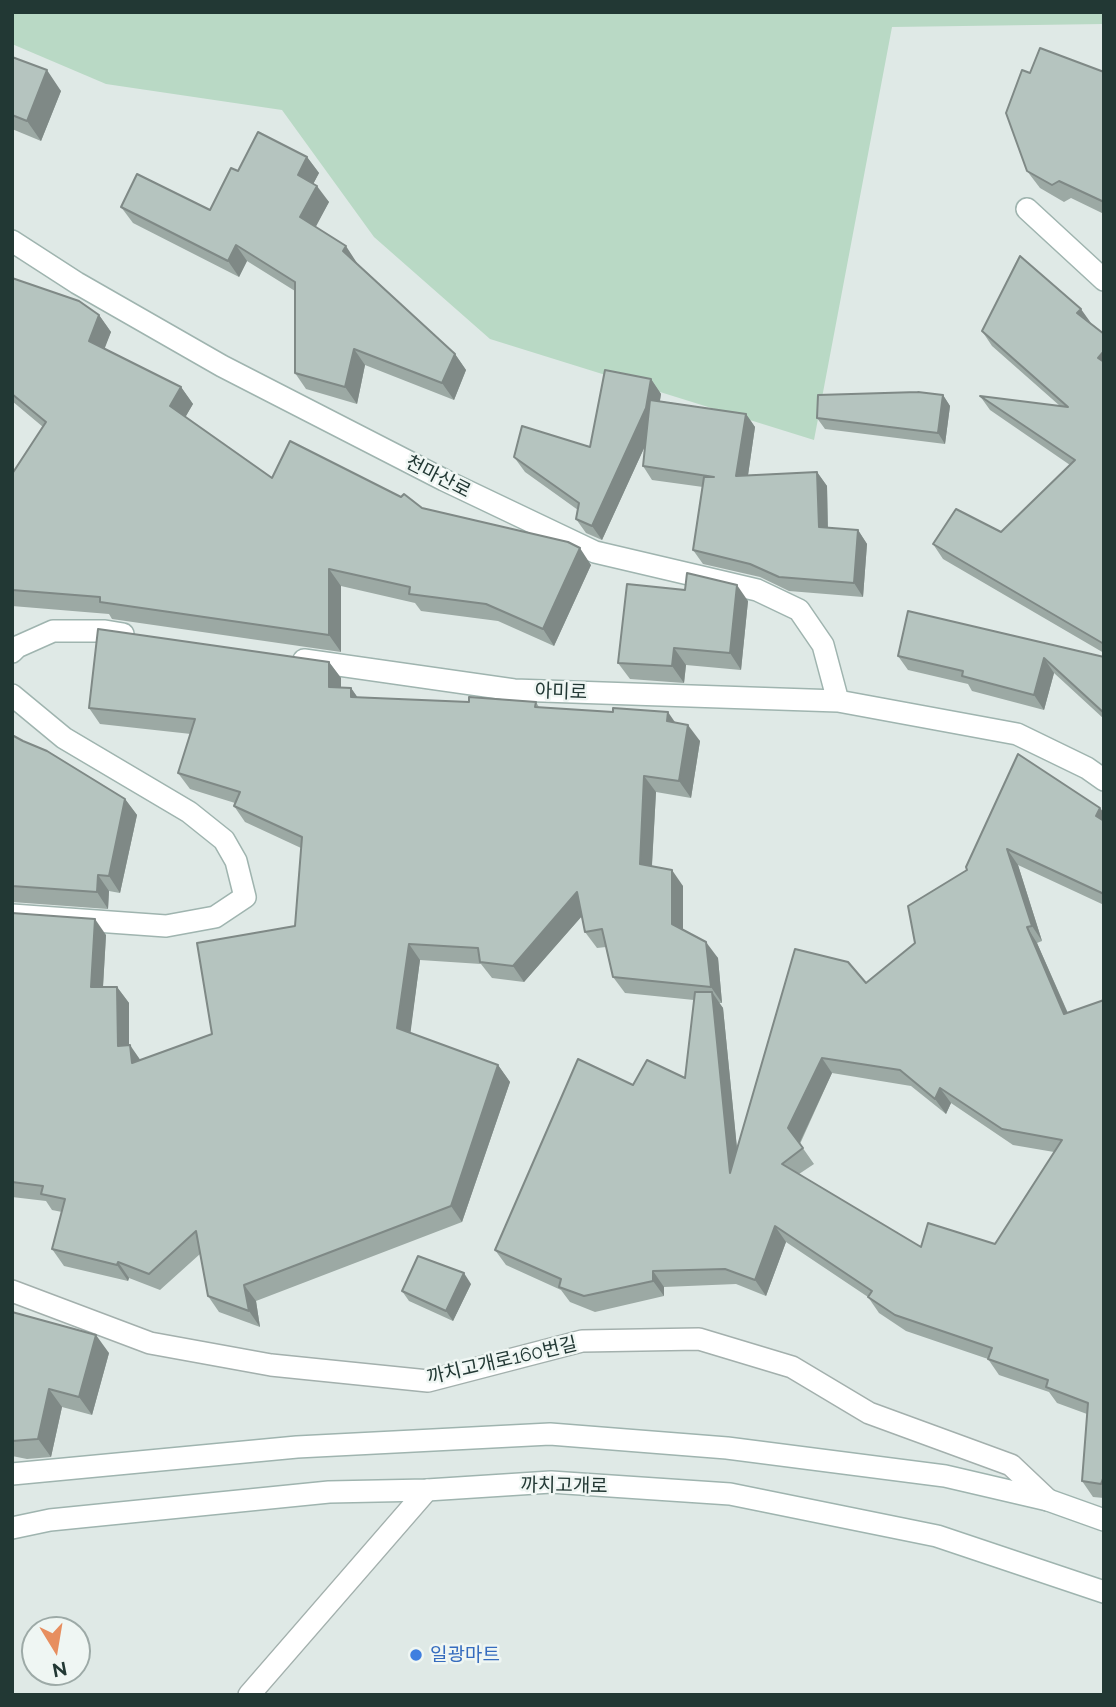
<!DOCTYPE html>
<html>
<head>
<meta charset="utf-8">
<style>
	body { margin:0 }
	#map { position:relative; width:1116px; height:1707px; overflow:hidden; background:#dfe9e6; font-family:Raleway,sans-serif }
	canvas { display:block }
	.frame { position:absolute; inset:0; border:14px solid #223834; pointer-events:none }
	.north { position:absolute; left:21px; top:1616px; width:70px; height:70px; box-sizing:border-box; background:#eff6f3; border:2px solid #9daaa7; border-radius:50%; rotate:169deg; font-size:19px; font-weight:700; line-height:28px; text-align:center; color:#223834 }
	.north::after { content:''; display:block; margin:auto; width:24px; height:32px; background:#e78e5f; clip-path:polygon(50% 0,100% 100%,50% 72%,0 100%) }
</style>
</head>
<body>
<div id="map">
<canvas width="1116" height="1707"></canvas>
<div class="frame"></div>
<div class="north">N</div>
</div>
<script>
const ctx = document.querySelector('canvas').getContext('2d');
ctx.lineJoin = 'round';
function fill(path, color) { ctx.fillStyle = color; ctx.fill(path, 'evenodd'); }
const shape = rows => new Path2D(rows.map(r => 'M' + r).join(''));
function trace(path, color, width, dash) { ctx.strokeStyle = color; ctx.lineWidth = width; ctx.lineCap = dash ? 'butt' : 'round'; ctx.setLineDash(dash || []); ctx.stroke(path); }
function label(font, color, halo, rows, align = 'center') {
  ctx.font = font + ' Raleway,"Noto Sans KR",sans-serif'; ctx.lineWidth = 5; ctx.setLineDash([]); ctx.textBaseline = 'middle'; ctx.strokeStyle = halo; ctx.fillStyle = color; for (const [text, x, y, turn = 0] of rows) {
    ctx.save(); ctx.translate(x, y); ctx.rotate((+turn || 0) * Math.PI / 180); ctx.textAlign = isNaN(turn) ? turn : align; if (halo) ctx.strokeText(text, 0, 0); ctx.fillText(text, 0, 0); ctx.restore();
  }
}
const green = shape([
	[12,12,1104,12,1104,24,892,27,814,440,490,339,374,237,282,110,106,84,12,44]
]);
const lane = shape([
	[249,1695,427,1490]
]);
const street = shape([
	[12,1291,150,1343,271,1365,428,1381,582,1341,699,1339,792,1367,869,1413,1011,1465,1048,1500]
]);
const secondary = shape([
	[1027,209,1104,280],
	[12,241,77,283,222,366,444,480,595,552,757,590,799,610,823,645,838,701],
	[12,652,17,647,53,631,105,631,123,634],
	[304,660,514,690,838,701,1017,734,1087,768,1104,780],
	[12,695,64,738,189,812,224,840,236,861,245,897,215,917,166,926,12,915],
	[12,1474,297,1447,550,1434,727,1448,945,1476,1048,1500,1104,1520],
	[12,1528,50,1520,329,1492,427,1490,551,1482,730,1494,937,1536,1104,1592]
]);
const wall = shape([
	[12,57,61,91,41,141,12,129],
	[1104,72,1104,214,1071,198,1064,202,1040,188,1027,171,1030,73],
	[307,157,319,173,313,184,329,202,315,227,357,263,356,264,455,354,466,370,454,400,365,365,357,404,306,389,295,373,295,291,247,261,239,277,133,223,121,207,210,210,238,171],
	[12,278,99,315,111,332,104,348,181,387,193,404,185,417,272,478,422,508,591,565,554,646,498,621,421,611,415,603,341,586,341,652,112,619,109,614,12,606,12,474,43,427,12,401],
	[1091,324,1104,334,1104,653,943,559,933,544,1001,532,1070,465,990,410,980,396,1060,406,992,346,982,331],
	[651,379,661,394,660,401,746,414,755,427,748,475,817,472,827,486,828,528,858,530,867,544,863,597,789,591,760,577,703,564,693,550,703,487,652,480,643,466,645,446,602,540,586,533,576,519,578,510,525,472,514,457,590,447],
	[943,395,950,406,945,444,825,429,817,418],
	[748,601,741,670,686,665,684,683,630,679,618,663],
	[898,656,1104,657,1104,719,1054,673,1044,710,972,691,968,684,908,670],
	[329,662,341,678,341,688,351,688,357,697,469,702,536,702,539,707,675,723,700,741,691,798,656,792,652,866,683,886,683,930,718,958,722,1003,719,1003,723,1008,737,1149,866,983,915,943,967,870,1018,754,1104,813,1104,905,1018,865,1042,941,1037,943,1068,1013,1104,1000,1104,1498,1093,1497,1082,1481,1087,1414,1057,1403,1049,1392,999,1375,988,1359,906,1331,879,1313,868,1297,786,1242,766,1296,736,1284,664,1287,664,1296,595,1312,570,1302,561,1290,506,1265,495,1250,633,1085,685,1078,694,1000,625,993,613,977,606,947,597,948,585,932,582,916,524,982,492,978,481,964,420,960,410,1033,498,1065,510,1082,462,1222,256,1301,260,1327,219,1312,208,1296,200,1254,160,1290,129,1278,128,1281,64,1266,52,1249,62,1212,52,1210,46,1201,12,1197,12,913,106,935,103,987,117,987,129,1003,129,1045,140,1060,212,1034,295,926,301,848,245,822,234,806,235,803,190,789,178,773,191,734,100,724,89,708],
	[832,1073,911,1086,946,1114,951,1103,1013,1145,1054,1152,995,1244,921,1247,799,1174,814,1164,800,1144],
	[12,735,125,799,137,815,120,893,109,891,108,909,12,902],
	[471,1284,453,1321,409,1301,402,1291],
	[12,1312,109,1353,92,1415,62,1407,51,1457,27,1459,12,1456]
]);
const shadedWall = shape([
	[47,70,61,91,41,141,27,121],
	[307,157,319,173,309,192,298,175],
	[317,186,329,202,312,234,300,217],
	[236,245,247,261,239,277,228,261],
	[346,246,357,263,354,267,343,251],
	[1081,309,1091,323,1077,313],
	[99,315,111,332,101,358,89,341],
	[354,349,365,365,357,404,345,387],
	[1104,351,1104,367,1098,358],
	[455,354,466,370,454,400,442,383],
	[651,379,661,394,656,422,602,540,592,526],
	[181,387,193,404,182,423,170,406],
	[943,395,950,406,945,444,938,433],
	[746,414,755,427,746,489,736,476],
	[817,472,827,486,828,541,819,527],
	[858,530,867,544,863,597,854,583],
	[580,548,591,565,554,646,543,629],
	[329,569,341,586,341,652,329,635],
	[737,585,748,601,741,670,730,653],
	[674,648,686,665,684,683,672,666],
	[1044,658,1054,673,1044,710,1034,695],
	[329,662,341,678,341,703,329,687],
	[351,688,363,705,351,697],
	[668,712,679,728,667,721],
	[688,725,700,741,691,798,679,781],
	[644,776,656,792,651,880,640,864],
	[125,799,137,815,120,893,109,876],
	[1100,808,1104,813,1104,827,1096,816],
	[1007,849,1018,865,1042,941,1032,926],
	[672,870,683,886,683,940,672,924],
	[98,875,109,891,108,909,97,892],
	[577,892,589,908,524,982,513,966],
	[95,919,106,935,102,1003,91,987],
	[1027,927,1037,943,1075,1030,1064,1014],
	[706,942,718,958,722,1003,711,987],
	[409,944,420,960,409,1044,397,1028],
	[117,987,129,1003,129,1063,118,1046],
	[712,992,723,1008,741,1188,730,1173],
	[130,1045,141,1061,132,1063],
	[822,1058,832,1073,799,1144,788,1128],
	[498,1065,510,1082,462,1222,451,1206],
	[940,1088,951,1103,946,1114,935,1099],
	[775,1226,786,1242,766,1296,755,1280],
	[118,1262,129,1278,128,1281,117,1265],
	[653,1271,664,1287,664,1296,653,1281],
	[464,1273,471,1284,453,1321,446,1311],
	[244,1285,256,1301,260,1327,249,1311],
	[96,1335,109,1353,92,1415,79,1397],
	[49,1389,62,1407,51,1457,38,1439]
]);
const building = shape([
	[1040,48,1104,72,1104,202,1059,181,1052,185,1027,171,1006,113,1022,70,1030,73,1040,48],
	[12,57,47,70,27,121,12,115,12,57],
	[258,132,307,157,298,175,317,186,300,217,346,246,343,251,455,354,442,383,354,349,345,387,295,373,295,282,236,245,228,261,121,207,137,174,210,210,231,168,238,171,258,132],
	[1020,256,1081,309,1077,313,1104,334,1104,351,1098,358,1104,362,1104,644,933,544,956,509,1001,532,1075,460,980,396,1068,407,982,331,1020,256],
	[12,278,79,301,99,315,89,341,181,387,170,406,272,478,290,441,401,497,404,494,422,508,568,542,580,548,543,629,486,604,409,594,410,587,329,569,329,635,100,602,100,597,12,590,12,474,46,422,12,394,12,278],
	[605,370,651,379,646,408,592,526,576,519,579,503,514,457,522,426,590,447,605,370],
	[918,392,943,395,938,433,817,418,818,395,918,392],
	[650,400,746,414,736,476,817,472,819,527,858,530,854,583,779,577,750,564,693,550,704,477,714,477,643,466,650,400],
	[687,573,737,585,730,653,674,648,672,666,618,663,627,584,685,590,687,573],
	[908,611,1104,657,1104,713,1044,658,1034,695,962,676,963,671,898,656,908,611],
	[98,629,329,662,329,687,351,688,351,697,469,702,469,697,536,702,535,707,613,712,613,708,668,712,667,721,688,725,679,781,644,776,640,864,672,870,672,924,706,942,711,987,613,977,602,929,585,932,577,892,513,966,480,962,478,948,409,944,397,1028,498,1065,451,1206,244,1285,249,1311,208,1296,196,1231,149,1274,118,1262,117,1265,52,1249,65,1199,41,1194,43,1186,12,1182,12,913,95,919,91,987,117,987,118,1046,130,1045,132,1063,212,1034,197,943,295,926,302,837,234,806,240,792,178,773,195,719,89,708,98,629],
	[12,735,23,741,47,751,125,799,109,876,98,875,97,892,12,886,12,735],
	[1018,754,1100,808,1096,816,1104,821,1104,894,1007,849,1032,926,1027,927,1064,1014,1104,1000,1104,1476,1101,1484,1082,1481,1088,1403,1046,1387,1048,1380,988,1359,992,1348,895,1315,868,1297,872,1291,775,1226,755,1280,725,1269,653,1271,653,1281,584,1296,559,1287,561,1279,495,1250,578,1059,633,1085,647,1060,685,1078,695,992,712,992,730,1173,795,949,848,962,866,983,915,943,908,906,967,870,966,867,1018,754],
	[822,1058,900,1070,935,1099,940,1088,1002,1129,1062,1140,995,1244,928,1223,921,1247,782,1164,803,1148,788,1128,822,1058],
	[418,1256,464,1273,446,1311,402,1291,418,1256],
	[12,1312,96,1335,79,1397,49,1389,38,1439,12,1441,12,1312]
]);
const markers = [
	[416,1655,7,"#3f7fe0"]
];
const streetNames = [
	["천마산로",438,477,27],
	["아미로",561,692,2],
	["까치고개로160번길",502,1361,-13],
	["까치고개로",564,1486,1]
];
const shopNames = [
	["일광마트",430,1655]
];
fill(green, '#b9d9c5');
trace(lane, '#a3b0ad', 24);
trace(street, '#a3b0ad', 24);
trace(secondary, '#9fb4af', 24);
trace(lane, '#fff', 21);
trace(street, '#fff', 21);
trace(secondary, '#fff', 21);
fill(wall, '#9ca9a4');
fill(shadedWall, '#7f8986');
fill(building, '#b5c4bf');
trace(building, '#7f8986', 2);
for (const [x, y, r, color] of markers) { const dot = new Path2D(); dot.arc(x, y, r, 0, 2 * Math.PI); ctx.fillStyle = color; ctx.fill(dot); trace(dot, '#eff6f3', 2.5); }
label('19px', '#223834', '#eff6f3', streetNames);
label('19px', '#366cbe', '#eff6f3', shopNames, 'left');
</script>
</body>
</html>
